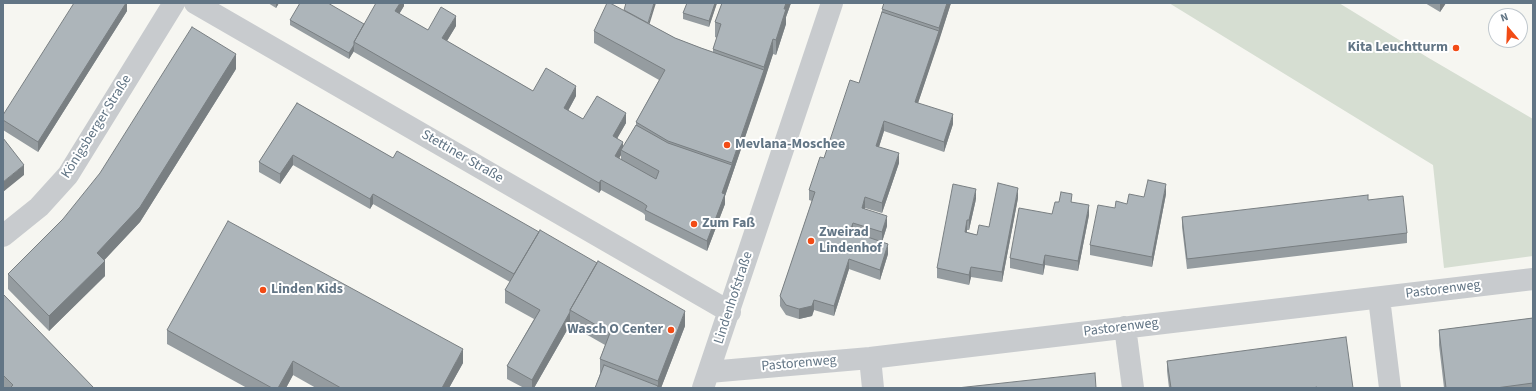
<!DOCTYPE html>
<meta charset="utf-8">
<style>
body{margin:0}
#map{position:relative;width:1536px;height:391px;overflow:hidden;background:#f6f6f1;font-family:"Source Sans 3",sans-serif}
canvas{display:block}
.frame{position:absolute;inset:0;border:4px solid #627585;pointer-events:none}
.north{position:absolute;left:1488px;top:8px;width:40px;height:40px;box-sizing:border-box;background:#fff;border:1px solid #c0c8ce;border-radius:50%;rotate:341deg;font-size:11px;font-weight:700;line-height:16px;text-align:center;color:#627585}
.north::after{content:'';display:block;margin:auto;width:14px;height:18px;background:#f24b15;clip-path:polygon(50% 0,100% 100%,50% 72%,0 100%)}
</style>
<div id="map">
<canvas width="1536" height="391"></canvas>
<div class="frame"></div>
<div class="north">N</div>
</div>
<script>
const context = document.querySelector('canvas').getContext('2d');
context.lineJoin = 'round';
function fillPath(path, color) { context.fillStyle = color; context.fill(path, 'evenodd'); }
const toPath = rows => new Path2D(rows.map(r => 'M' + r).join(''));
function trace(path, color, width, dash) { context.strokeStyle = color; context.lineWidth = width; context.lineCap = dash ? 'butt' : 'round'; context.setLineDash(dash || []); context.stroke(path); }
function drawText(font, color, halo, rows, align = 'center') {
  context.font = font + ' "Source Sans 3",sans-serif'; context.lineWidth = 4; context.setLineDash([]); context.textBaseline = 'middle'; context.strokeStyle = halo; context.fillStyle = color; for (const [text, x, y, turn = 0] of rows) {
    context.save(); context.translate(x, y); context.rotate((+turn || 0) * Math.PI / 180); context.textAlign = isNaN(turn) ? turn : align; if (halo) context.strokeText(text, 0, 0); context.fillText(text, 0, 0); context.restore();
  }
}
const green = toPath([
 [1169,3,1339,3,1427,57,1533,119,1533,256,1444,268,1433,165]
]);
const minor = toPath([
 [195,3,730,312],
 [3,236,39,207,68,175,174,3],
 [1379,298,1390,388],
 [1125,327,1133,388],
 [870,358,873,388],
 [709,372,870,358,1533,279],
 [703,388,832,3]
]);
const wall = toPath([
 [127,3,127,11,38,152,3,130,3,115],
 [268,3,279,3,276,8],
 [404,3,404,6,399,14,428,30,456,26,447,41,533,91,576,96,568,111,583,119,626,123,617,138,623,148,636,125,636,122,659,80,594,43,594,31,649,24,675,38,701,48,713,52,713,49,717,38,715,37,715,22,722,3,791,3,786,17,786,24,776,55,773,54,725,196,725,204,707,251,645,220,645,215,643,213,601,190,599,193,354,52,354,51,349,59,290,25,290,20,364,24],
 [621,155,621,160,619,158],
 [687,3,717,3,709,27,683,19,683,13],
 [951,3,918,103,953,124,944,152,884,131,879,147,899,163,882,213,865,208,865,209,887,226,882,242,888,254,880,280,849,269,834,316,814,310,812,316,799,319,786,315,780,306,780,296,812,201,809,200,809,190,824,158,859,83,882,12,882,9],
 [1425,3,1446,3,1440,12],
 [236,69,140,222,104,260,105,276,49,331,8,289,8,274],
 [297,103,685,326,661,388,595,388,600,374,600,359,605,345,570,325,534,388,524,388,507,379,507,366,534,319,505,303,505,290,510,282,373,204,370,209,293,165,280,184,259,172,259,162],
 [1166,194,1152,267,1090,255,1090,245,1127,204,1144,197],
 [1018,198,1002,282,971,277,969,285,937,278,937,268,976,199,969,230,967,230,967,232,977,235,989,227],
 [1368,200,1407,233,1407,243,1187,269,1182,227,1182,217],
 [1059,202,1072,202,1089,215,1078,271,1045,265,1043,275,1010,268,1010,258,1052,214],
 [3,294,94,388,3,388],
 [1533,318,1533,388,1444,388,1439,345,1439,330],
 [167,330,463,363,449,388,316,388,293,375,286,388,247,388,167,344],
 [1167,361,1353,388,1169,388,1167,371]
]);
const shadedWall = toPath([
 [126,3,127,3,127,11,38,152,38,142],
 [276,3,279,3,276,8],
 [400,3,404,3,404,6,395,21,395,11],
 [654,3,656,3,648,29,648,24],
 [715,3,717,3,709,27,709,21],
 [786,3,791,3,786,17,786,24,776,55,776,40],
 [947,3,951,3,939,41,939,28],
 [1440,3,1446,3,1440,12],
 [456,16,456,26,442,49,442,38],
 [939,31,939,41,915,112,915,102],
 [773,39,773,54,764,82,764,67],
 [354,45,354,51,349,59,349,53],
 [236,54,236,69,140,222,97,268,97,253],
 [764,70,764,82,725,196,725,204,707,251,707,241,722,193],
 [576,86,576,96,564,118,564,108],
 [626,113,626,123,613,146,613,136],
 [953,114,953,124,944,152,944,142],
 [884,121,884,131,876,156,876,146],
 [623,142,623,151,621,150,621,155,615,166,615,156],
 [899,153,899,163,882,213,882,203],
 [293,155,293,165,280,184,280,174],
 [24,165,24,175,3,192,3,182],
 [601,180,601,190,599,193,599,183],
 [1166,184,1166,194,1152,267,1152,257],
 [1018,188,1018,198,1002,282,1002,272],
 [976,189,976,199,969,230,969,220],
 [373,194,373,204,370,209,370,199],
 [865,197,865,208,862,218,862,208],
 [1089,205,1089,215,1078,271,1078,261],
 [887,216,887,226,882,242,882,232],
 [967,220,967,230,965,242,965,232],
 [853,223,853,233,850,231],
 [888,244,888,254,880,280,880,270],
 [1045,255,1045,265,1043,275,1043,265],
 [849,259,849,269,834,316,834,306],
 [105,261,105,276,49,331,49,316],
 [971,267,971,277,969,285,969,275],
 [814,300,814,310,812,316,799,319,799,309],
 [685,311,685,326,661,388,657,388,658,386,658,381],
 [570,312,570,325,534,388,532,388,532,380],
 [463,349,463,363,449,388,442,388],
 [293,361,293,375,286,388,278,388]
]);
const building = toPath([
 [74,3,126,3,38,142,3,120,3,115,74,3],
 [300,3,328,3,364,24,354,42,354,45,349,53,290,20,300,3],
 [376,3,400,3,395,11,428,30,441,7,456,16,442,38,533,91,546,68,576,86,564,108,583,119,597,96,626,113,613,136,623,142,615,156,656,179,659,171,621,150,636,125,668,143,732,165,722,193,725,194,707,241,645,210,647,206,643,203,601,180,599,183,354,42,376,3],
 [607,3,610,3,675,38,701,48,764,70,732,163,668,141,636,122,665,70,594,31,607,3],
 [626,3,654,3,648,23,624,10,626,3],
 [687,3,715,3,709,21,683,13,687,3],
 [722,3,786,3,784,9,786,9,776,40,773,39,764,67,713,49,721,24,715,22,722,3],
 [884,3,947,3,939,28,882,9,884,3],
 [882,12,939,31,915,102,953,114,944,142,884,121,876,146,899,153,882,203,865,197,862,208,887,216,882,232,853,223,850,231,888,244,880,270,849,259,834,306,814,300,812,306,799,309,786,305,780,296,815,192,809,190,820,157,824,158,850,80,859,83,882,12],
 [192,27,236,54,140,207,97,253,105,261,49,316,8,274,63,219,100,173,192,27],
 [297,103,393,158,397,151,539,232,514,274,373,194,370,199,293,155,280,174,259,162,297,103],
 [3,138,24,165,3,182,3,138],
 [1148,180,1166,184,1152,257,1090,245,1098,205,1115,208,1116,201,1127,204,1129,194,1144,197,1148,180],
 [998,183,1018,188,1002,272,971,267,969,275,937,268,953,184,976,189,969,220,967,220,965,232,977,235,979,225,989,227,998,183],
 [1061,192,1072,194,1071,202,1089,205,1078,261,1045,255,1043,265,1010,258,1019,208,1052,214,1055,202,1059,202,1061,192],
 [1368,195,1368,200,1403,196,1407,233,1187,259,1182,217,1368,195],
 [228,221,463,349,442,388,341,388,293,361,278,388,272,388,167,330,228,221],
 [540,230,597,263,570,310,570,312,532,380,507,366,540,310,505,290,540,230],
 [598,261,685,311,658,381,600,359,610,333,570,310,598,261],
 [3,294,94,388,10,388,13,385,3,375,3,294],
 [1533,318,1533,383,1496,388,1446,388,1439,330,1533,318],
 [1346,337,1353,388,1317,388,1317,387,1313,388,1171,388,1167,361,1346,337],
 [604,365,658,386,657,388,595,388,604,365],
 [1095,373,1096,388,957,388,1095,373]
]);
const markers = [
 [1456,48,4,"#f24b15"],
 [727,145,4,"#f24b15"],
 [694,224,4,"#f24b15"],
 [811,241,4,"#f24b15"],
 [263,290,4,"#f24b15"],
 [671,330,4,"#f24b15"]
];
const poiNames = [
 ["Kita Leuchtturm",1448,48,"right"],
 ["Mevlana-Moschee",735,145],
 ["Zum Faß",702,224],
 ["Zweirad",819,233],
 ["Lindenhof",819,249],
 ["Linden Kids",271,290],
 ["Wasch O Center",663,330,"right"]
];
const streetNames = [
 ["Königsberger Straße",97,127,-58],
 ["Stettiner Straße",462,157,30],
 ["Pastorenweg",1443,290,-7],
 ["Lindenhofstraße",734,298,-72],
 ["Pastorenweg",1121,328,-7],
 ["Pastorenweg",799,364,-5]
];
fillPath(green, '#d6ded2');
trace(minor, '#c8cbce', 22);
fillPath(wall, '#959ca0');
fillPath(shadedWall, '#797f82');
fillPath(building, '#adb5ba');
trace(building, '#797f82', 1);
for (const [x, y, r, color] of markers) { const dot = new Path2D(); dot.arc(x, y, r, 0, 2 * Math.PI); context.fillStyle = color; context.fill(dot); trace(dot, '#fff', 1.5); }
drawText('bold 14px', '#627585', '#fff', poiNames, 'left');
drawText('14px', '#627585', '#fff', streetNames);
</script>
